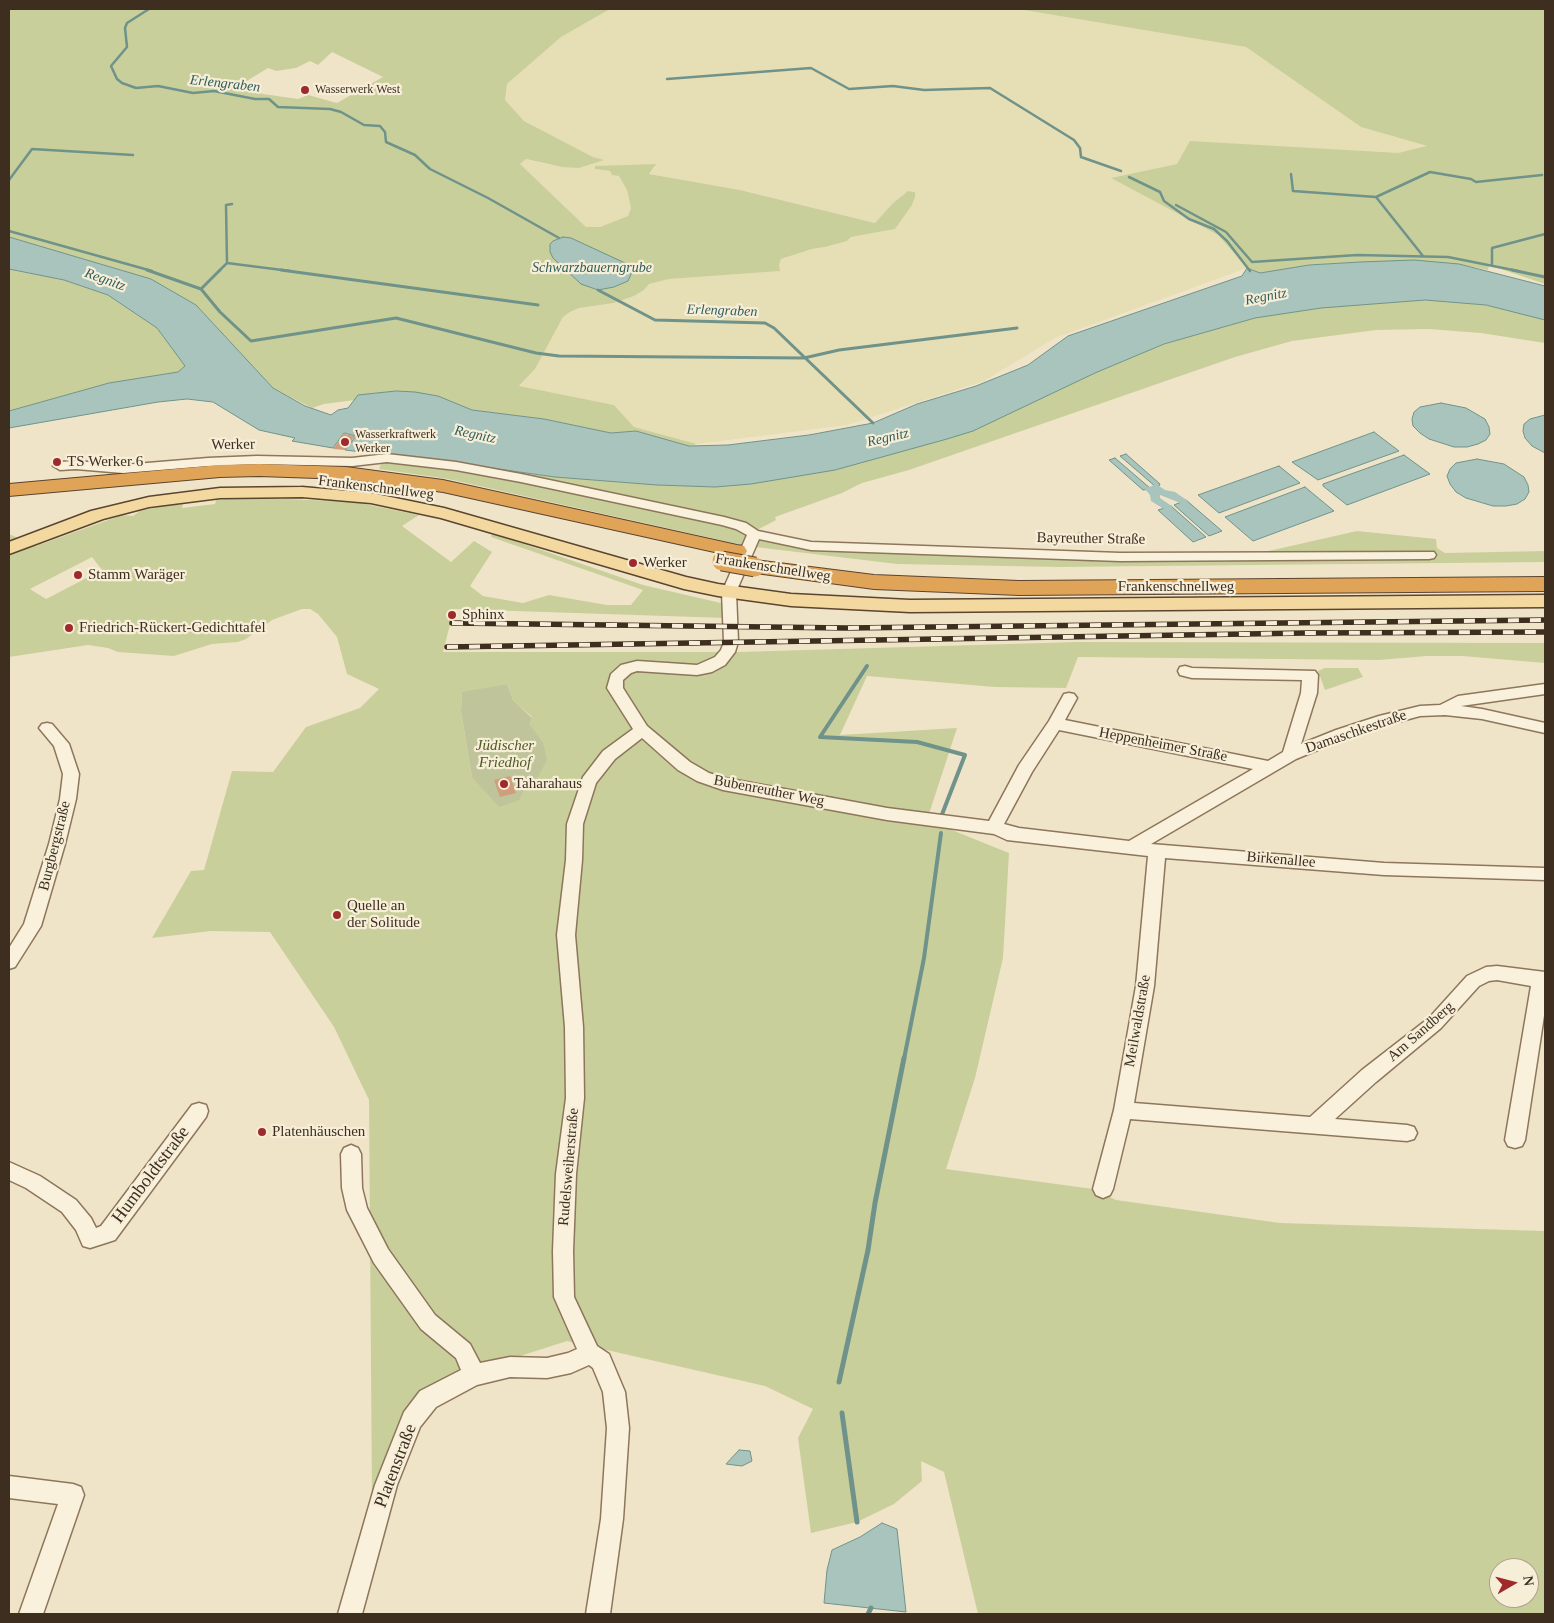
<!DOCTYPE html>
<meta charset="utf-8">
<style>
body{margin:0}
#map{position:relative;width:1554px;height:1623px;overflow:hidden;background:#f0e4c8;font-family:"Times New Roman",serif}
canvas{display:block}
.frame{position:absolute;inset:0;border:10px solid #3d2e20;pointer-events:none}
.north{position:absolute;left:1489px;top:1558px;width:50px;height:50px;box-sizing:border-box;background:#f7eed8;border:1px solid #ada18e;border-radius:50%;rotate:82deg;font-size:14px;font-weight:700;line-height:20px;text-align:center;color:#3d2e20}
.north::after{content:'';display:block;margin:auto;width:18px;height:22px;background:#9e2a2b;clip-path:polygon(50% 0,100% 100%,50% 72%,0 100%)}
</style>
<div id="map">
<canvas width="1554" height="1623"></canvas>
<div class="frame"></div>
<div class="north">N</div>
</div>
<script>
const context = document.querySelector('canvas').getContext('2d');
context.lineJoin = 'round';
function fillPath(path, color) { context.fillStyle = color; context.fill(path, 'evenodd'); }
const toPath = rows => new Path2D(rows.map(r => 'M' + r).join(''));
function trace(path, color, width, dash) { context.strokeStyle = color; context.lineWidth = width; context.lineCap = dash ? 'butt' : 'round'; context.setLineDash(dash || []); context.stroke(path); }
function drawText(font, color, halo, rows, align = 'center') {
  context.font = font + ' "Times New Roman",serif'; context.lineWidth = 4.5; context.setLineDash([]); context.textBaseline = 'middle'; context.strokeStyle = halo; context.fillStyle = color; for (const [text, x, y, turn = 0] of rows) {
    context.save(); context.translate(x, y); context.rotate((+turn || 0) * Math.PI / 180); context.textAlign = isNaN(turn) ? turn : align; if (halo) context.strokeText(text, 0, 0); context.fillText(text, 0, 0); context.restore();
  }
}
const farmland = toPath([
 [610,9,1018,9,1246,47,1361,127,1429,147,1398,153,1177,164,1112,178,1218,235,1247,268,1055,338,984,381,847,425,697,444,634,427,614,405,519,387,535,369,563,317,570,312,579,308,614,303,634,296,644,290,649,284,669,279,779,271,778,265,781,259,812,249,825,247,847,241,851,237,895,229,912,205,915,192,908,191,893,203,876,223,740,190,649,174,655,167,595,169,610,171,619,176,627,190,631,208,628,216,600,227,586,227,520,164,526,159,545,164,579,168,603,160,593,157,524,121,505,100,507,84,561,37]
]);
const green = toPath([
 [9,9,610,9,561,37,507,84,505,100,524,121,593,157,604,160,579,168,562,167,526,159,520,164,586,227,600,227,628,216,631,208,627,190,619,176,612,175,610,171,595,169,595,166,656,164,649,174,740,190,875,223,893,203,908,191,915,192,915,197,912,205,895,229,851,237,847,241,825,247,812,249,781,259,779,265,780,271,669,279,649,284,644,290,634,296,614,303,579,308,570,312,563,317,535,369,519,386,614,405,634,427,697,444,689,446,636,431,611,433,544,419,472,410,438,396,396,391,359,395,355,400,324,404,312,408,273,388,196,305,151,279,9,237],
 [332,52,383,77,337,103,308,95,298,99,263,94,255,91,245,82,268,68,276,71,296,68,310,61,318,65],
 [1018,9,1545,9,1545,284,1489,265,1488,270,1459,264,1360,262,1309,265,1260,273,1247,268,1218,235,1111,178,1177,164,1190,141,1398,153,1427,146,1361,127,1246,47],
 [9,269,64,280,108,295,157,328,185,366,178,372,109,383,9,411],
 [1425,300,1486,305,1523,313,1545,320,1545,343,1481,333,1428,329,1376,330,1292,341,1235,357,909,470,862,483,842,493,775,517,776,520,757,530,812,544,1099,555,1251,555,1357,531,1436,539,1437,548,1445,553,1545,551,1545,562,1060,567,897,564,747,546,448,479,379,469,385,455,555,477,657,485,715,487,751,484,1095,373,1164,344,1255,318,1321,308],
 [244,497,355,502,419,515,402,526,451,562,474,541,492,552,470,586,483,596,523,603,549,595,607,605,631,605,643,590,491,537,492,533,643,585,721,603,726,618,454,609,443,652,739,652,1077,642,1545,643,1545,663,1462,656,1427,656,1379,660,1078,657,1066,688,995,687,867,676,840,735,957,728,927,820,1009,853,1003,958,975,1078,946,1169,1093,1189,1116,1200,1280,1223,1545,1231,1545,1614,978,1614,944,1472,921,1461,922,1481,894,1504,857,1522,811,1533,798,1438,813,1409,765,1386,567,1341,514,1358,430,1391,372,1499,369,1100,334,1027,270,932,211,931,152,938,191,871,204,870,232,771,273,772,306,727,360,708,379,689,347,674,337,637,318,614,310,609,302,609,272,620,246,639,238,642,212,644,174,656,118,652,108,648,88,645,9,657,9,534,36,546,122,515,133,516,140,511,163,506,183,504,182,508,215,504,216,500],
 [92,557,102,570,46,599,30,589],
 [507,684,513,700,532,717,528,724,543,742,538,777,526,784,520,800,472,777,461,711,462,693],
 [1499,1568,1529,1568,1529,1598,1499,1598],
 [1082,531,1093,535,1094,537,1093,542,1082,545,1074,541,1072,535],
 [1325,668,1358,668,1363,677,1325,690,1318,671]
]);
const cemetery = toPath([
 [507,684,513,700,532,718,529,724,543,742,547,760,538,777,526,784,520,800,499,807,472,777,461,711,462,692]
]);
const water = toPath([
 [9,237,151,279,196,305,273,388,305,406,331,415,338,410,348,408,358,395,396,391,415,392,438,396,472,410,544,419,611,433,636,431,689,446,728,445,809,435,873,423,917,404,976,386,1028,365,1068,336,1242,276,1247,268,1260,273,1309,265,1360,262,1414,260,1459,264,1545,286,1545,320,1486,305,1425,300,1321,308,1255,318,1164,344,1095,373,973,431,947,439,835,470,751,484,715,487,657,485,555,477,441,461,345,450,356,436,344,433,333,448,292,441,295,438,259,430,213,402,187,399,158,402,9,428,9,411,109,383,178,372,185,366,157,328,108,295,64,280,9,269,9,237],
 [563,237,571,238,625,263,632,272,628,281,614,287,598,290,581,284,553,258,550,252,550,244,553,241,563,237],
 [1441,403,1466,408,1485,419,1489,427,1490,434,1486,440,1478,444,1467,447,1454,447,1429,439,1420,433,1413,426,1412,419,1414,412,1420,407,1441,403],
 [1545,415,1545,453,1532,446,1525,438,1523,431,1524,424,1530,419,1545,415],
 [1374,432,1399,451,1318,480,1292,462,1374,432],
 [1126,454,1160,484,1159,486,1156,487,1120,456,1126,454],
 [1404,455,1430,474,1347,505,1323,486,1323,484,1404,455],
 [1115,458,1151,489,1143,490,1109,460,1115,458],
 [1477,459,1504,464,1524,477,1528,485,1529,492,1525,499,1517,504,1506,506,1493,506,1466,498,1456,492,1450,484,1447,476,1450,469,1456,463,1477,459],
 [1279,466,1300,483,1219,513,1198,495,1279,466],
 [1305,487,1334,511,1253,541,1225,517,1305,487],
 [1186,500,1222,531,1209,536,1174,505,1186,500],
 [1171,506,1206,537,1193,542,1158,510,1171,506],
 [739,1450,750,1451,752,1461,742,1466,726,1464,739,1450],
 [882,1523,897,1529,906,1612,824,1603,827,1570,832,1550,860,1537,882,1523]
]);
const streamFar3 = toPath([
 [149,9,127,23,125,28,127,47,111,66,117,79,122,83,136,88,158,86,193,93,214,91,255,99,269,99,278,107,330,109,341,112,364,125,380,126,385,132,386,142,415,155,430,169,488,198,559,238],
 [667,79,811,68,849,89,893,86,924,90,990,88,1074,140,1080,148,1081,157,1121,171],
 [1291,174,1293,191,1376,197],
 [1129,177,1160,192,1164,201,1189,219,1214,229,1227,241,1250,271],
 [9,180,32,149,133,155],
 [1176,205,1226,232,1252,262,1357,255,1448,257,1518,271],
 [9,231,152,271],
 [1423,256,1376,197,1430,172,1471,179,1476,182,1542,175],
 [227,263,290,271],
 [1492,265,1492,248,1545,234],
 [219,271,227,263,226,205,232,204]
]);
const streamFar2 = toPath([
 [147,270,201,289],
 [220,270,201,289,220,312,251,341,396,318,536,353,559,356,804,358,839,350,1017,328],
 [281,270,538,305],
 [1512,270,1545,277],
 [598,290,655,320,765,323,774,328,873,423]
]);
const streamFar1 = toPath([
 [867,666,820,737,917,742,965,755,941,817],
 [904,1059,924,958,941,833]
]);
const stream = toPath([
 [839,1382,868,1250,875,1203,904,1058],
 [842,1413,857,1522],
 [868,1614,871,1608]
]);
const canal = toPath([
 [1156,484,1165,490,1175,492,1188,501,1183,504,1160,495,1160,498,1173,507,1168,510,1164,509,1151,501,1150,495,1145,489,1156,484]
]);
const building = toPath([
 [344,434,355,436,345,450,333,449],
 [510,776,516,793,500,797,494,780]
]);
const minor = toPath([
 [387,454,456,462,521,474,724,517,746,523,758,531,811,542,1120,553,1434,552,1436,555,1434,558,1429,559,1120,561,811,550,759,539,736,592,738,642,735,652,725,665,712,672,697,675,637,671,631,673,623,680,623,688,647,726,690,762,709,773,725,778,887,808,989,821,1019,765,1049,721,1064,694,1069,693,1074,694,1077,698,1065,720,1268,761,1283,752,1301,693,1302,680,1192,678,1180,675,1178,671,1180,667,1185,666,1192,668,1315,671,1318,675,1317,693,1301,744,1336,730,1379,716,1420,706,1440,705,1458,696,1545,684,1545,694,1461,706,1482,709,1545,723,1545,733,1482,719,1445,715,1420,716,1387,725,1346,738,1296,759,1151,844,1384,863,1545,868,1545,880,1384,875,1165,858,1154,986,1134,1103,1310,1117,1362,1070,1429,1018,1467,976,1486,967,1497,966,1545,972,1545,1009,1525,1140,1522,1146,1515,1148,1508,1146,1505,1140,1531,986,1497,980,1489,981,1479,986,1441,1028,1376,1082,1335,1119,1407,1125,1414,1127,1417,1133,1414,1139,1407,1141,1130,1119,1113,1189,1110,1195,1103,1198,1096,1195,1093,1189,1114,1110,1136,986,1148,856,1007,840,994,834,887,820,723,790,697,781,678,770,642,738,615,759,596,783,583,824,582,860,575,935,583,1027,584,1098,576,1174,573,1251,574,1297,597,1346,609,1354,625,1392,629,1428,623,1519,610,1614,586,1614,601,1519,607,1428,603,1392,593,1368,589,1365,571,1373,547,1378,510,1377,477,1385,436,1407,420,1427,397,1485,362,1614,338,1614,375,1485,404,1412,420,1391,461,1370,456,1358,421,1329,374,1263,347,1210,342,1188,341,1154,344,1148,351,1145,358,1148,361,1154,362,1188,367,1208,388,1249,435,1315,470,1344,480,1363,510,1357,547,1358,568,1353,577,1349,554,1297,553,1251,556,1174,566,1098,565,1027,557,935,566,860,567,824,583,777,603,751,633,729,607,688,611,674,621,665,637,661,697,665,715,657,721,650,724,642,722,592,747,535,736,529,722,525,521,482,456,470,387,462,352,466,257,464,208,466,123,473,76,469,60,470,53,466,60,462,76,461,123,465,208,458,257,456,352,458,387,454],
 [1059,730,1253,769,1129,841,1019,828,1004,824,1032,772,1059,730],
 [47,723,52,724,69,744,79,774,76,799,65,844,41,926,15,967,9,969,9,948,24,924,49,844,60,799,63,774,54,746,39,728,42,724,47,723],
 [199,1103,206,1105,208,1111,206,1117,115,1240,90,1248,83,1246,76,1230,62,1212,26,1188,9,1180,9,1162,40,1176,76,1200,91,1218,96,1228,101,1226,192,1105,199,1103],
 [9,1476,73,1484,81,1487,84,1495,43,1614,19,1614,58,1504,9,1498,9,1476]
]);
const major = toPath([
 [302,487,371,493,444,508,686,577,718,584,791,594,910,600,1545,595,1545,607,910,612,791,606,718,596,684,589,441,518,371,503,302,497,220,498,149,507,103,519,9,554,9,542,91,511,149,497,220,488,302,487]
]);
const highway = toPath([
 [259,464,346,467,443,480,737,545,744,546,747,551,744,556,737,557,443,492,346,479,259,476,220,477,9,496,9,484,220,465,259,464],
 [755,560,874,575,1019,581,1545,577,1545,591,1019,595,874,589,748,572,745,567,748,562,755,560]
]);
const rail = toPath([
 [452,623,846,628,1545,620],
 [447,647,1306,633,1545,632]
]);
const highwayBridge = toPath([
 [722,561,755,567]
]);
const markers = [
 [305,90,5,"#9e2a2b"],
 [345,442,5,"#9e2a2b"],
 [57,462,5,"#9e2a2b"],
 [633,563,5,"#9e2a2b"],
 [78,575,5,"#9e2a2b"],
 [452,615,5,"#9e2a2b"],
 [69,628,5,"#9e2a2b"],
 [504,784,5,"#9e2a2b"],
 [337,915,5,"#9e2a2b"],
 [262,1132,5,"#9e2a2b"]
];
const farPoinames = [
 ["Wasserwerk West",315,90],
 ["Wasserkraftwerk",355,435],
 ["Werker",355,449]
];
const farWaternames = [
 ["Erlengraben",225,84,6],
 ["Schwarzbauerngrube",592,268],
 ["Regnitz",105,280,20],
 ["Regnitz",1266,297,-11],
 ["Erlengraben",722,311,2],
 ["Regnitz",475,435,12],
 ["Regnitz",888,438,-13]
];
const streetNames = [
 ["Werker",233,445,-1],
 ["Frankenschnellweg",376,488,7],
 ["Bayreuther Straße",1091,539,1],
 ["Frankenschnellweg",773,568,9],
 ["Frankenschnellweg",1176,587],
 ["Damaschkestraße",1356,732,-19],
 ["Heppenheimer Straße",1163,745,11],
 ["Bubenreuther Weg",769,791,11],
 ["Burgbergstraße",55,846,-76],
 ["Birkenallee",1281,860,5],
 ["Meilwaldstraße",1138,1021,-80],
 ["Am Sandberg",1421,1032,-41],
 ["Rudelsweiherstraße",569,1167,-85]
];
const poiNames = [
 ["TS Werker 6",67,462],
 ["Werker",643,563],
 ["Stamm Waräger",88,575],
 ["Sphinx",462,615],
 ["Friedrich-Rückert-Gedichttafel",79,628],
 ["Taharahaus",514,784],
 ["Quelle an",347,906],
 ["der Solitude",347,923],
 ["Platenhäuschen",272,1132]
];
const parkNames = [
 ["Jüdischer",505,746],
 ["Friedhof",505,763]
];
const nearStreetnames = [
 ["Humboldtstraße",151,1175,-53],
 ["Platenstraße",396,1466,-69]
];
fillPath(farmland, '#e6deb5');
fillPath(green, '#c9cf9b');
fillPath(cemetery, '#bfc49a');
fillPath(water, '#a9c4bc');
trace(water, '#6f938a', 1);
trace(streamFar3, '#6f938a', 2.5);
trace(streamFar2, '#6f938a', 3);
trace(streamFar1, '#6f938a', 4);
trace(stream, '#6f938a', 5);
fillPath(canal, '#a9c4bc');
fillPath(building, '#cf9f7d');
trace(minor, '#8d765c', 3);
trace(major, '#5b4430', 3);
trace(highway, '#5b4430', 2);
fillPath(minor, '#faf1dc');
fillPath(major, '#f3d9a0');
fillPath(highway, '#e0a458');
trace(rail, '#3d2e20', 5.5);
trace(rail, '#f7eed8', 4, [11]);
trace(highwayBridge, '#5b4430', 21, []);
trace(highwayBridge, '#e0a458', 19);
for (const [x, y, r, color] of markers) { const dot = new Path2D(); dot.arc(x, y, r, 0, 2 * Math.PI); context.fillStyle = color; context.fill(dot); trace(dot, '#f7eed8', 2); }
drawText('12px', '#3d2e20', '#f7eed8', farPoinames, 'left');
drawText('italic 14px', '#2f5d5a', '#f7eed8', farWaternames);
drawText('15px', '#3d2e20', '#f7eed8', streetNames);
drawText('15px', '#3d2e20', '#f7eed8', poiNames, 'left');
drawText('italic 15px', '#4d5a26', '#f7eed8', parkNames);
drawText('18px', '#3d2e20', '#f7eed8', nearStreetnames);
</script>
